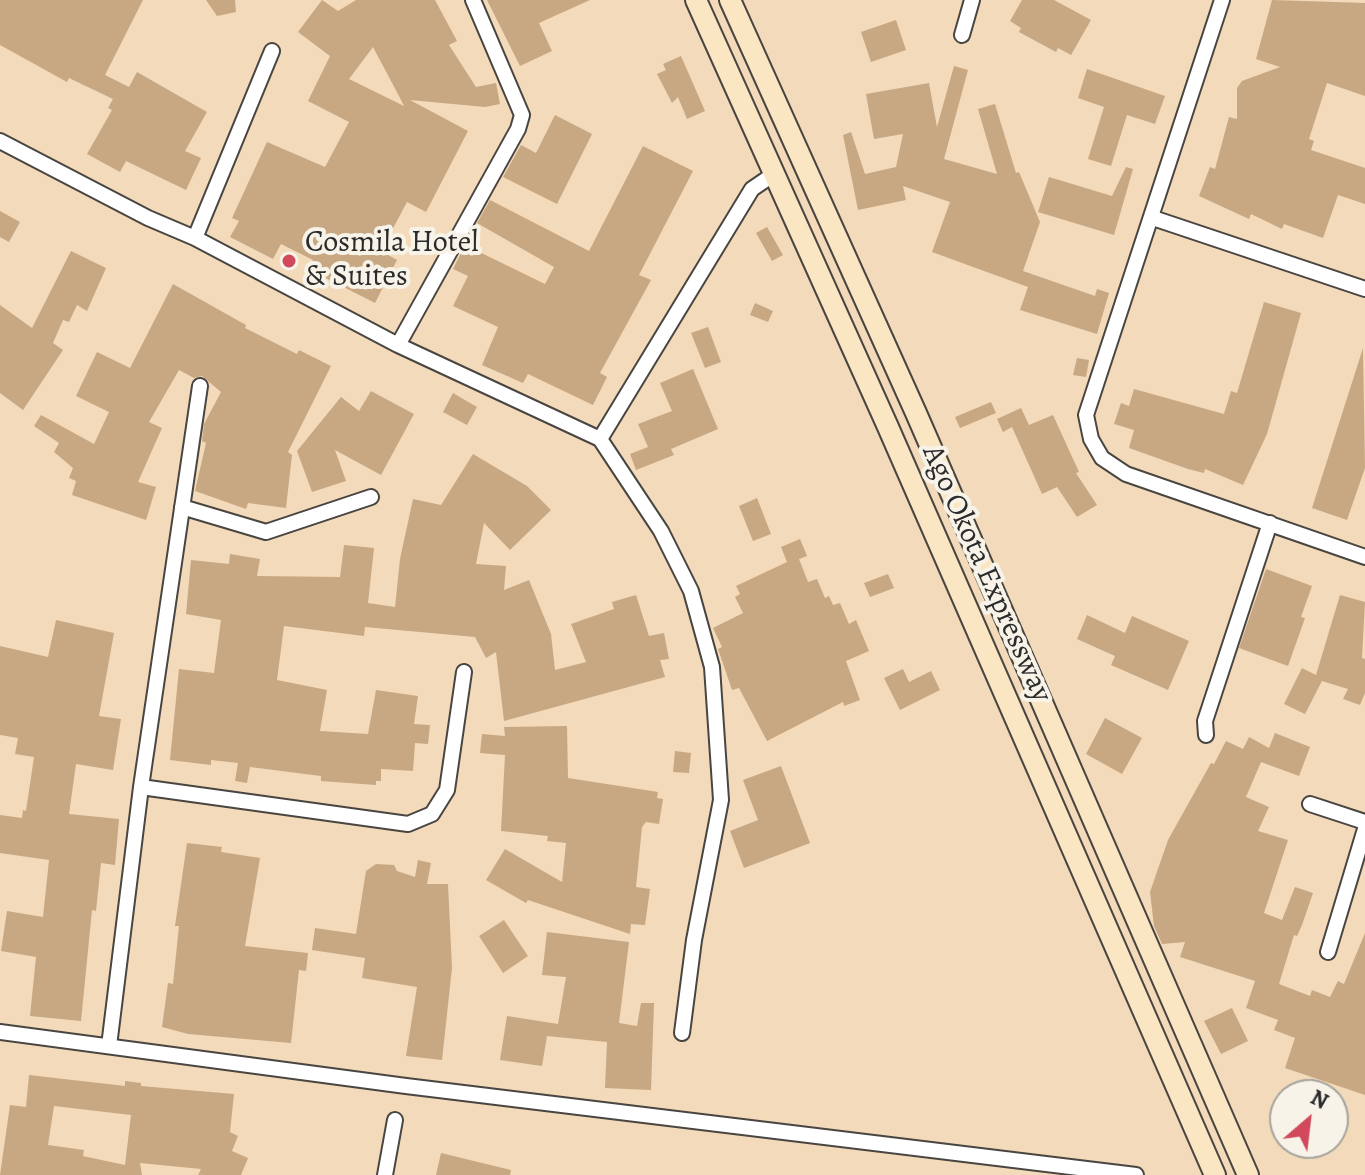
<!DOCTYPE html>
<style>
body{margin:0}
#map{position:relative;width:1365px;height:1175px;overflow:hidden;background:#f3daba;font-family:Alegreya,serif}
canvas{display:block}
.north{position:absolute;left:1269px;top:1079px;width:80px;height:80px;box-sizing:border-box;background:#f7f3e8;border:2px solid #a5a39c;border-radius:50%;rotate:28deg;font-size:22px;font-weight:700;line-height:32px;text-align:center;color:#2b2b2b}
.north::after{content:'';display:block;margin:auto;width:28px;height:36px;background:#d1495b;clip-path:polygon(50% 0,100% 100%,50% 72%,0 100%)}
</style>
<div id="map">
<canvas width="1365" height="1175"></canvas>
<div class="north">N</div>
</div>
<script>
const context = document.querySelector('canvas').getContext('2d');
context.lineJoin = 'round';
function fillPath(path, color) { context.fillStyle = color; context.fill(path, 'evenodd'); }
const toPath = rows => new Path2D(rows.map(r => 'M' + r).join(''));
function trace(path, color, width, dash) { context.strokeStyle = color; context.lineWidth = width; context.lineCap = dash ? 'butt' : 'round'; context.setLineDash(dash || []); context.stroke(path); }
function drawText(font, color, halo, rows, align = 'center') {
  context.font = font + ' Alegreya,serif'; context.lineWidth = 8; context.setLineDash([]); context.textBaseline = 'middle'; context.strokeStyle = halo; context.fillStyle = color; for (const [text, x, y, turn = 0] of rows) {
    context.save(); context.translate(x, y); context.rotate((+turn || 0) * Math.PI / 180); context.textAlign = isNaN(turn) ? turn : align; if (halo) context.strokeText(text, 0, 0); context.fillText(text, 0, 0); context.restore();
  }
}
const building = toPath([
 [0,0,143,0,105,75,129,87,137,72,207,112,185,151,201,158,186,190,126,161,120,172,87,154,112,110,108,108,113,99,69,78,67,82,0,45],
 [206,0,235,0,236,12,217,16],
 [322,0,338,11,356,0,435,0,457,41,449,45,476,87,496,83,500,104,485,107,410,100,468,131,426,212,407,202,381,251,397,260,375,303,308,269,313,260,281,244,273,259,230,237,239,221,232,218,267,142,325,167,349,122,308,101,330,56,298,32],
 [373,47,400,98,404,106,349,79],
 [487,0,590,0,539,23,552,51,520,66],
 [1022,0,1054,0,1091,20,1071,55,1058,48,1056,52,1019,32,1021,28,1010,21],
 [1272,0,1365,3,1365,96,1327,83,1309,139,1314,141,1311,150,1365,168,1365,204,1338,195,1323,238,1284,224,1282,229,1251,214,1249,219,1199,196,1210,167,1215,169,1229,117,1237,119,1237,88,1242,81,1280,67,1256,59],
 [896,20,906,50,871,62,861,32],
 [681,56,705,111,687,119,678,97,672,103,657,74,666,70,663,64],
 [954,66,968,70,944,159,997,174,978,109,995,104,1016,173,1019,172,1040,222,1023,271,1095,296,1097,289,1109,293,1097,334,1020,310,1028,287,932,252,950,202,903,186,906,200,858,210,843,135,851,132,865,174,896,167,903,134,874,139,866,94,929,83,937,127],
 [1087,69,1165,96,1155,124,1127,115,1111,166,1088,159,1104,107,1078,98],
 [555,115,592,134,557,204,503,177,521,145,536,153],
 [643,146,693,171,639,275,651,280,600,373,607,377,593,405,528,374,523,383,482,365,498,327,453,306,468,276,453,269,465,245,545,284,554,267,477,223,490,200,589,251],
 [1126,167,1133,169,1114,235,1038,212,1049,177,1112,196],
 [0,211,20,222,9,242,0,237],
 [767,227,783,255,772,261,756,233],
 [71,251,106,268,87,311,77,305,69,322,63,320,53,343,63,350,23,410,0,393,0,305,32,328],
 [173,284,246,325,245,328,297,354,299,350,331,366,288,452,292,455,286,508,248,503,246,509,195,491,206,443,202,441,204,424,221,392,202,376,194,378,179,370,149,422,162,428,138,482,156,487,146,520,72,495,76,481,69,478,73,468,54,452,59,443,34,426,41,415,94,444,109,412,76,396,97,352,130,368],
 [1264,302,1301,313,1267,434,1243,485,1205,469,1204,473,1188,469,1129,448,1134,430,1114,424,1121,403,1129,406,1134,389,1224,414,1231,391,1237,393],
 [755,303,773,311,768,322,750,315],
 [708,327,721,362,705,368,691,333],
 [1363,348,1365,468,1347,520,1312,508],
 [1077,358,1089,360,1086,377,1073,375],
 [693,369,718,429,671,449,674,455,636,470,630,454,648,447,638,424,672,411,660,383],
 [371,391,414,414,381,475,335,450,346,481,312,492,297,451,341,397,359,411],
 [453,393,477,407,467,425,443,412],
 [991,402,996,413,960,428,955,417],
 [1021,408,1029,425,1053,415,1079,472,1076,473,1097,505,1077,517,1057,487,1042,494,1012,427,1003,432,997,419],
 [473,454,527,486,551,510,510,550,484,523,476,564,506,566,504,590,529,580,551,634,555,670,586,662,571,624,614,609,612,602,636,595,649,636,664,633,669,659,660,660,665,677,504,721,496,652,486,658,475,637,365,627,364,636,284,626,277,680,327,690,320,731,368,734,376,690,418,696,414,724,430,725,428,744,415,743,413,771,381,769,381,781,376,781,376,785,321,781,321,776,250,767,247,783,235,781,238,763,211,760,211,765,170,760,179,669,214,673,221,620,186,614,191,560,229,564,230,554,260,559,257,576,340,577,344,545,374,548,368,603,395,607,400,559,413,499,441,505],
 [757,498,771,534,753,541,739,506],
 [800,539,807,556,799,559,808,582,817,579,825,598,829,596,833,605,840,603,849,624,856,620,869,651,846,661,860,700,844,706,843,702,767,741,739,688,732,690,718,649,722,647,713,628,743,613,735,597,740,594,736,586,787,562,781,547],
 [1266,569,1312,586,1301,617,1305,618,1288,666,1239,648],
 [888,574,894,588,870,597,864,583],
 [1340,595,1365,602,1362,658,1365,659,1365,693,1360,705,1343,699,1348,689,1322,681,1305,714,1284,704,1302,668,1316,675],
 [1087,615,1125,633,1132,616,1189,641,1168,690,1111,665,1115,656,1077,639],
 [56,620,114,633,99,716,121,719,113,770,76,764,69,814,119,819,115,865,101,863,96,911,92,910,81,1021,30,1016,36,957,1,951,7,911,43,917,49,860,0,853,0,815,22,818,23,810,26,811,34,757,15,754,18,738,0,735,0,646,48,657],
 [903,669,909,682,931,671,940,690,900,710,884,678],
 [1105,718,1142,738,1122,774,1086,754],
 [567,726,568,778,658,792,657,798,663,799,659,824,646,822,642,827,636,887,650,889,645,925,631,924,630,934,528,900,526,903,486,880,505,849,562,882,566,843,547,841,548,836,501,831,505,755,480,753,482,734,505,736,504,727],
 [1275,733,1310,747,1299,776,1261,762,1246,797,1269,807,1258,831,1288,840,1264,913,1282,920,1295,887,1313,893,1302,925,1297,936,1294,935,1279,984,1310,996,1312,990,1330,997,1338,981,1344,984,1365,933,1365,1095,1285,1068,1295,1038,1274,1030,1278,1020,1246,1008,1255,981,1180,957,1185,942,1162,944,1154,926,1150,892,1168,840,1211,763,1214,764,1226,741,1243,749,1249,737,1269,748],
 [675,751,691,753,689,773,673,772],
 [781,766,810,843,744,868,730,831,758,820,743,780],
 [187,843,222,847,221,852,260,858,245,946,308,953,306,971,299,970,291,1043,188,1034,162,1027,168,983,173,984,179,926,175,926],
 [418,860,431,863,427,884,448,884,452,968,442,1060,406,1056,417,987,362,978,365,958,312,950,315,928,356,934,366,871,376,864,394,865,397,871,415,877],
 [504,920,528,956,503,973,479,936],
 [547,932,629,942,619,1023,637,1026,641,1003,654,1003,651,1090,605,1088,607,1042,547,1036,542,1066,500,1060,507,1016,558,1024,566,977,542,975],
 [1232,1008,1248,1041,1221,1054,1204,1021],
 [29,1075,125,1086,125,1081,141,1083,141,1086,234,1094,230,1132,238,1136,232,1151,248,1158,241,1175,198,1175,201,1169,140,1163,142,1175,0,1175,10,1105,26,1107],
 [54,1106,131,1115,125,1165,83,1156,84,1150,48,1145],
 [441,1153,511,1170,510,1175,436,1175]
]);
const street = toPath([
 [1222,0,1086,415,1091,439,1102,458,1126,474,1365,557],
 [962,35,972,0],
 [0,141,148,218,195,238,398,345,600,439],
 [1153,218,1365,289],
 [195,238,272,51],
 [398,345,518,129,522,115,473,0],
 [182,507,266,532,371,497],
 [1206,735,1205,721,1270,523],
 [141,787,408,824,432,814,447,790,464,672],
 [1310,804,1365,822],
 [1328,952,1365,829],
 [0,1032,406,1086,1136,1175],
 [682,1033,694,940,721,800,712,667,691,591,661,531,600,439,752,189,774,174],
 [109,1046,141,787,200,386],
 [385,1175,395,1120]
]);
const secondary = toPath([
 [696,0,888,427,1215,1175],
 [730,0,916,413,1248,1175]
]);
const markers = [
 [289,261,8,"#d1495b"]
];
const poiNames = [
 ["Cosmila Hotel",305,244],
 ["& Suites",305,278]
];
const streetNames = [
 ["Ago Okota Expressway",986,574,66]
];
fillPath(building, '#c7a883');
trace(street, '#494540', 18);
trace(secondary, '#494540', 24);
trace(street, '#fff', 14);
trace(secondary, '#fbe6c4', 20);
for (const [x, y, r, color] of markers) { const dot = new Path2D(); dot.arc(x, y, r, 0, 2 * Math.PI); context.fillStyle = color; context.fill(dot); trace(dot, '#f7f3e8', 3); }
drawText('30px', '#2b2b2b', '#f7f3e8', poiNames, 'left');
drawText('30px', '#2b2b2b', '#f7f3e8', streetNames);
</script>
